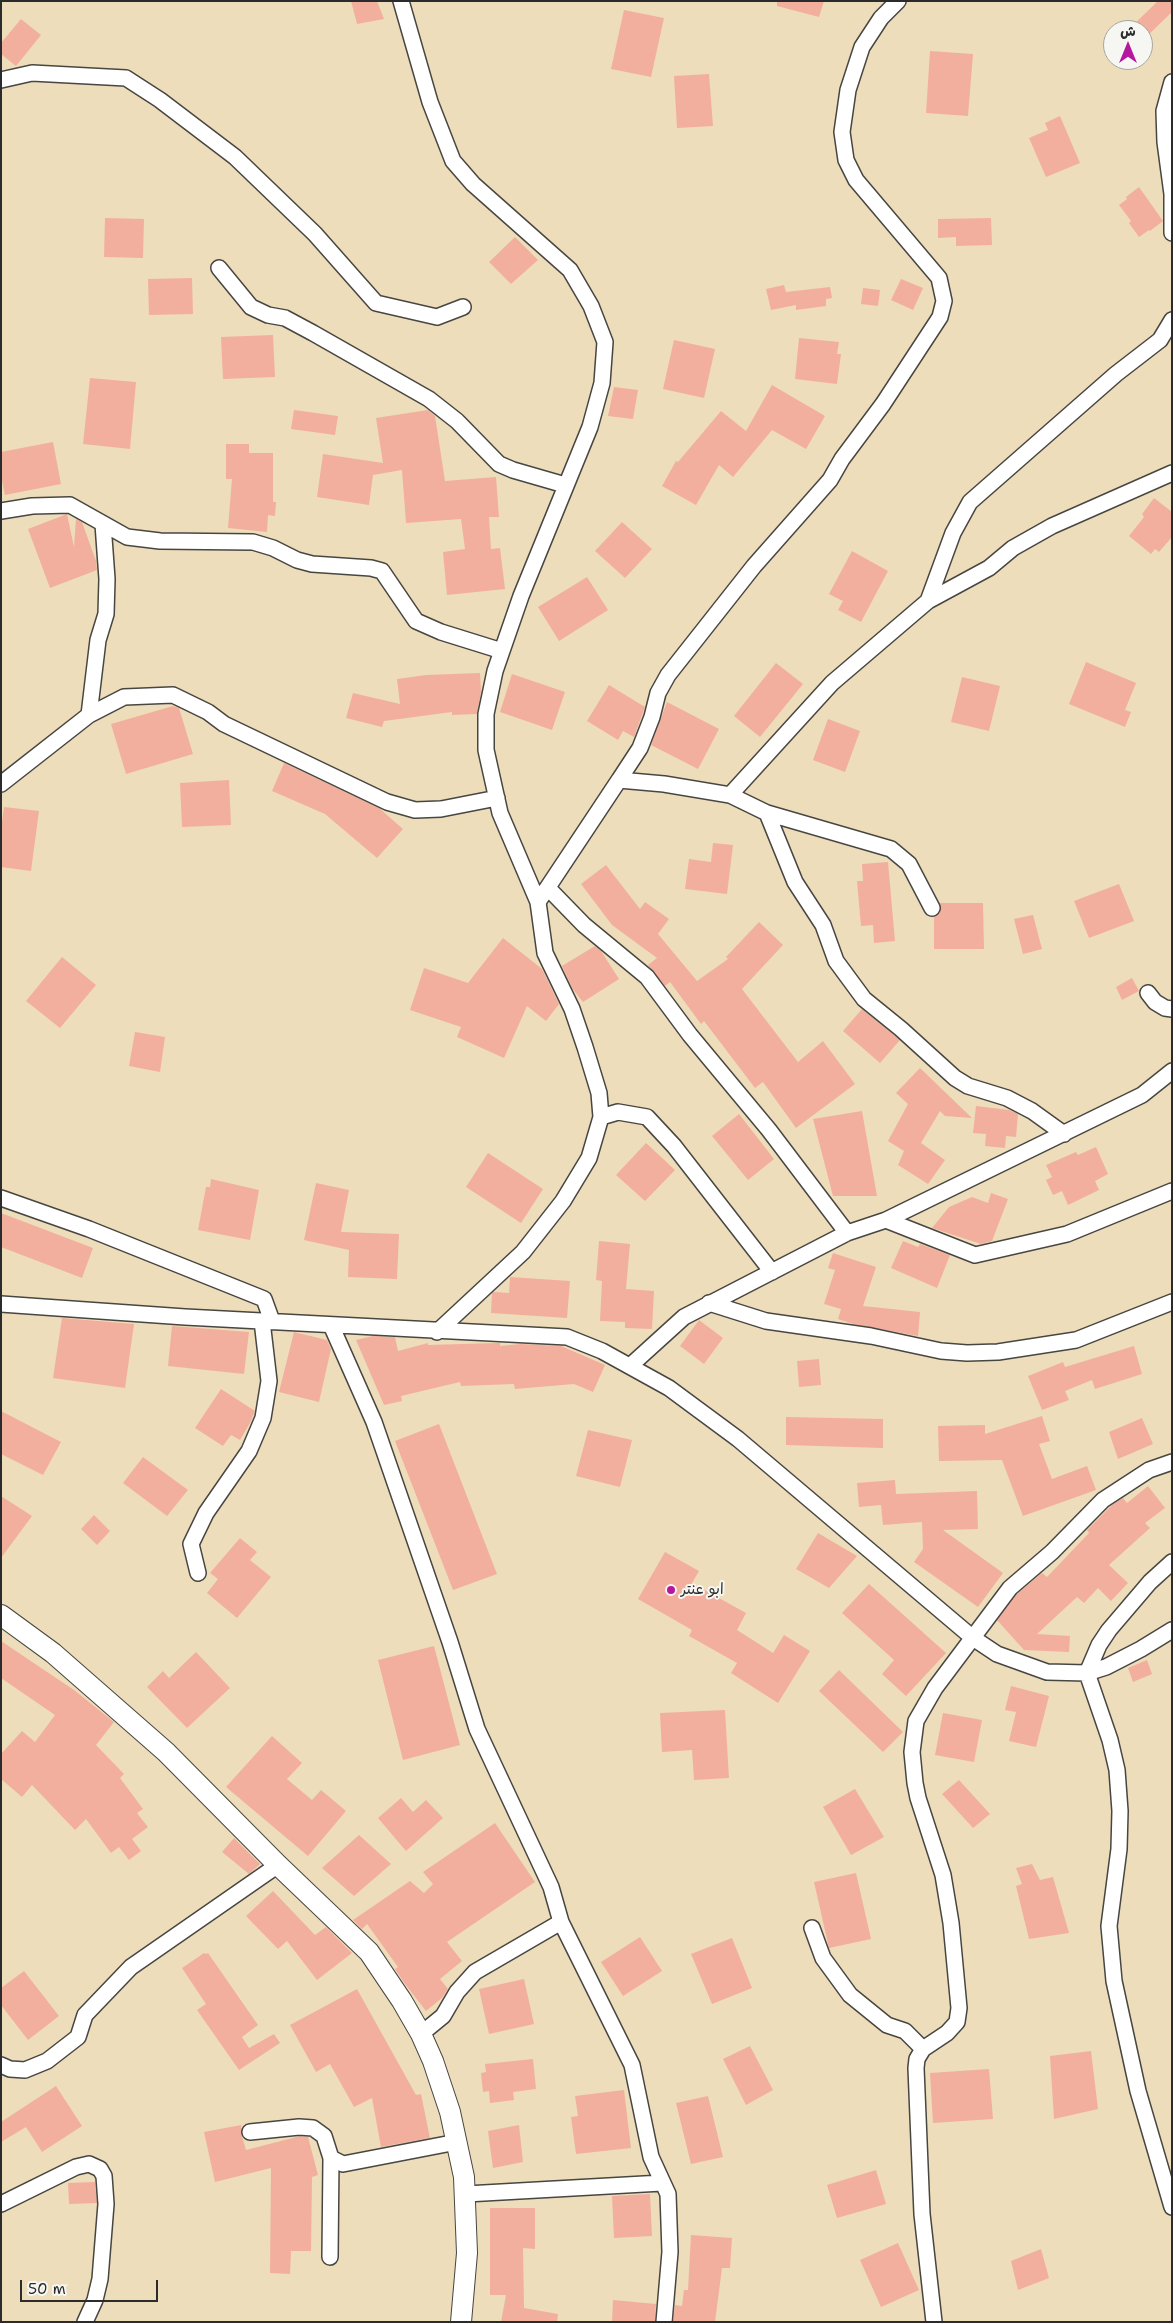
<!DOCTYPE html>
<meta charset="utf-8">
<style>
body{margin:0}
#map{position:relative;width:1173px;height:2323px;overflow:hidden;background:#edddbb;font-family:"Shantell Sans","Playpen Sans Arabic",sans-serif}
canvas{display:block}
.frame{position:absolute;inset:0;border:2px solid #2b2b2b;pointer-events:none}
.north{position:absolute;left:1103px;top:20px;width:50px;height:50px;box-sizing:border-box;background:#f6f6f2;border:1px solid #a5a5a2;border-radius:50%;rotate:0deg;font-size:14px;font-weight:700;line-height:20px;text-align:center;color:#2b2b2b}
.north::after{content:'';display:block;margin:auto;width:18px;height:22px;background:#b5179e;clip-path:polygon(50% 0,100% 100%,50% 72%,0 100%)}
.scale{position:absolute;left:20px;top:2280px;width:138px;height:22px;box-sizing:border-box;border:2px solid #2b2b2b;border-top:0;padding-left:6px;font-size:15px;line-height:18px;white-space:nowrap;color:#2b2b2b;-webkit-text-stroke:4px #f6f6f2;paint-order:stroke}
</style>
<div id="map">
<canvas width="1173" height="2323"></canvas>
<div class="frame"></div>
<div class="north">ش</div>
<div class="scale">50 m</div>
</div>
<script>
const context = document.querySelector('canvas').getContext('2d');
context.lineJoin = 'round';
function fillPath(path, color) { context.fillStyle = color; context.fill(path, 'evenodd'); }
const toPath = rows => new Path2D(rows.map(r => 'M' + r).join(''));
function trace(path, color, width, dash) { context.strokeStyle = color; context.lineWidth = width; context.lineCap = dash ? 'butt' : 'round'; context.setLineDash(dash || []); context.stroke(path); }
function drawText(font, color, halo, rows, align = 'center') {
  context.font = font + ' "Shantell Sans","Playpen Sans Arabic",sans-serif'; context.lineWidth = 4; context.setLineDash([]); context.textBaseline = 'middle'; context.strokeStyle = halo; context.fillStyle = color; for (const [text, x, y, turn = 0] of rows) {
    context.save(); context.translate(x, y); context.rotate((+turn || 0) * Math.PI / 180); context.textAlign = isNaN(turn) ? turn : align; if (halo) context.strokeText(text, 0, 0); context.fillText(text, 0, 0); context.restore();
  }
}
const building = toPath([
 [351,1,377,1,384,19,357,24],
 [777,1,824,1,819,17,777,6],
 [1158,1,1172,1,1172,12,1143,40,1143,30,1128,30],
 [624,10,664,18,651,77,611,69],
 [21,19,41,35,16,66,1,54,1,43],
 [930,51,973,54,968,116,926,113],
 [709,74,713,126,677,128,674,76],
 [1060,116,1080,163,1046,177,1029,138,1048,130,1045,123],
 [1139,187,1163,221,1150,231,1149,230,1139,237,1129,223,1131,221,1119,205,1127,199,1126,197],
 [105,218,144,219,143,258,104,257],
 [991,218,992,245,956,246,956,237,938,238,938,219],
 [515,237,538,260,511,284,489,262],
 [192,278,193,314,149,315,148,279],
 [901,279,923,288,913,310,891,300],
 [784,285,786,292,830,287,832,298,826,299,826,306,796,310,796,305,771,310,766,289],
 [863,288,880,290,878,306,861,304],
 [273,335,275,377,223,379,221,337],
 [799,338,839,342,837,354,841,354,837,384,795,379],
 [674,340,715,349,704,398,663,389],
 [90,378,136,382,130,449,83,444],
 [772,385,825,416,806,449,772,430,733,477,719,465,696,505,662,486,676,461,678,462,721,411,746,431],
 [614,387,638,390,633,419,608,416],
 [294,410,338,416,335,435,291,429],
 [428,410,435,416,445,481,496,477,499,517,489,517,491,549,500,548,505,589,447,595,443,552,465,549,461,519,406,523,402,470,373,475,369,505,317,497,323,454,383,463,376,418],
 [53,442,61,484,5,495,1,476,1,452],
 [226,444,249,444,249,453,273,453,273,502,276,502,275,516,268,515,267,532,228,528,232,479,226,479],
 [1154,498,1172,512,1172,537,1159,552,1155,549,1151,554,1129,536,1144,517,1142,514],
 [67,514,74,547,76,519,82,522,96,561,97,570,50,588,28,529],
 [622,522,652,549,625,578,595,551],
 [852,551,888,571,861,622,838,610,843,601,829,594],
 [587,577,608,610,559,641,538,607],
 [1086,662,1136,683,1125,710,1131,712,1125,727,1069,704],
 [776,663,803,684,760,737,734,716],
 [480,673,481,692,477,714,452,715,452,712,384,721,382,727,346,718,353,693,400,704,397,679,426,675],
 [512,674,565,692,552,730,500,712],
 [962,677,1000,686,989,731,951,722],
 [609,685,645,707,634,737,623,731,618,740,587,721],
 [667,702,719,729,698,769,651,745],
 [173,706,179,708,193,754,126,774,111,724],
 [828,719,860,731,845,772,813,760],
 [284,763,379,808,403,829,377,858,325,814,272,791],
 [229,780,231,825,182,827,180,783],
 [4,807,39,811,31,871,1,867,1,829],
 [713,843,733,845,727,894,685,889,689,859,711,862],
 [888,862,895,941,874,943,873,925,861,926,857,881,863,881,862,864],
 [606,865,640,909,645,902,669,919,658,934,697,981,728,959,726,957,759,922,783,945,742,989,798,1062,823,1041,855,1084,796,1128,763,1082,755,1088,704,1021,701,1024,670,982,665,986,648,965,657,958,612,925,581,884],
 [1119,884,1134,921,1089,938,1074,901],
 [940,903,983,903,984,949,934,949,934,917,940,913],
 [1033,915,1042,949,1023,954,1014,919],
 [503,938,542,969,559,1004,546,1021,527,1006,504,1058,457,1037,461,1027,410,1010,424,968,468,983],
 [595,946,601,951,619,979,583,1002,572,988,562,966],
 [62,957,96,985,60,1028,26,1001],
 [1132,978,1139,991,1122,1000,1116,987],
 [862,1009,900,1040,880,1063,843,1031],
 [135,1032,165,1037,160,1072,129,1066],
 [920,1068,972,1118,945,1116,940,1111,921,1143,945,1160,928,1184,898,1165,904,1151,888,1141,908,1104,896,1093],
 [976,1106,1009,1110,1018,1114,1016,1137,1006,1136,1005,1148,985,1146,986,1134,973,1133],
 [862,1111,877,1196,833,1196,813,1119],
 [739,1114,774,1159,748,1180,712,1136],
 [646,1143,675,1170,645,1201,616,1175],
 [1096,1147,1108,1174,1095,1181,1099,1190,1068,1205,1062,1191,1053,1195,1046,1180,1052,1177,1046,1165,1076,1152,1078,1155],
 [488,1153,543,1189,521,1223,466,1187],
 [211,1179,259,1190,250,1240,198,1230,206,1187,210,1187],
 [316,1183,349,1190,341,1232,399,1234,397,1279,348,1277,349,1250,304,1240],
 [991,1193,1008,1199,992,1241,981,1244,932,1228,949,1207,972,1197,988,1203],
 [1,1213,93,1248,82,1278,1,1247],
 [599,1241,630,1244,626,1289,654,1291,652,1329,625,1328,625,1322,600,1321,602,1281,596,1280],
 [903,1241,918,1247,920,1244,950,1255,937,1288,891,1268],
 [833,1253,876,1267,863,1306,920,1312,918,1336,853,1324,838,1319,841,1309,824,1304,835,1270,828,1268],
 [510,1277,570,1281,567,1318,491,1313,492,1293,494,1292,509,1293],
 [62,1318,134,1324,125,1388,53,1378],
 [699,1320,723,1338,704,1364,680,1346],
 [172,1326,249,1332,244,1374,168,1366],
 [294,1332,327,1340,331,1349,319,1402,279,1392],
 [373,1336,395,1337,398,1351,428,1343,428,1345,497,1343,500,1343,500,1346,521,1344,561,1346,605,1365,593,1392,574,1384,515,1389,514,1384,461,1386,460,1382,401,1396,402,1401,384,1405,356,1340],
 [1134,1346,1142,1374,1095,1389,1092,1380,1065,1391,1069,1400,1042,1410,1028,1376,1063,1362,1065,1367],
 [819,1359,821,1385,799,1387,797,1361],
 [221,1389,255,1411,250,1423,240,1440,231,1435,223,1446,195,1428],
 [1,1411,61,1442,43,1475,1,1454],
 [1042,1416,1050,1441,1039,1444,1052,1479,1087,1466,1096,1490,1023,1516,1002,1460,939,1461,938,1426,985,1425,985,1434],
 [786,1417,883,1419,883,1448,786,1445],
 [1142,1418,1153,1444,1118,1459,1109,1432],
 [439,1424,497,1574,453,1590,395,1441],
 [588,1430,632,1440,620,1487,576,1476],
 [143,1457,188,1490,167,1516,123,1483],
 [895,1480,896,1494,977,1491,978,1529,943,1530,1003,1573,978,1607,914,1562,923,1549,922,1522,883,1525,881,1505,859,1507,857,1483],
 [1148,1486,1165,1508,1145,1523,1150,1528,1109,1565,1128,1583,1111,1601,1098,1588,1084,1603,1077,1597,1037,1634,1070,1636,1069,1652,1024,1650,997,1620,1017,1594,1042,1573,1047,1577,1089,1533,1087,1530,1112,1505,1123,1498,1127,1503],
 [1,1496,32,1516,1,1558],
 [94,1515,110,1531,97,1545,81,1529],
 [818,1533,857,1556,829,1588,796,1569],
 [240,1538,257,1552,250,1560,271,1577,237,1618,207,1593,218,1579,210,1573],
 [665,1552,699,1571,692,1583,746,1613,737,1630,773,1653,784,1635,810,1651,778,1703,731,1673,737,1663,689,1636,692,1630,638,1599],
 [869,1584,946,1653,906,1696,882,1674,894,1660,842,1613],
 [1,1641,74,1690,114,1722,96,1745,124,1774,120,1778,143,1809,137,1813,148,1827,132,1839,141,1851,129,1860,119,1847,111,1853,86,1819,75,1830,32,1785,22,1797,1,1779,1,1754,22,1731,35,1742,55,1715,1,1678],
 [434,1646,460,1745,403,1760,378,1660],
 [196,1652,230,1688,187,1728,147,1687,163,1671,169,1678],
 [1147,1660,1152,1674,1133,1682,1128,1668],
 [839,1670,903,1732,883,1752,819,1691],
 [1011,1686,1049,1696,1036,1747,1009,1741,1016,1712,1005,1710],
 [725,1710,729,1778,694,1780,692,1750,662,1752,660,1713],
 [943,1713,982,1720,974,1762,935,1755],
 [272,1736,302,1763,287,1779,312,1800,321,1790,346,1811,308,1856,226,1787],
 [959,1780,990,1814,973,1828,942,1794],
 [855,1789,884,1837,851,1855,823,1807],
 [401,1798,413,1812,426,1800,443,1818,406,1851,378,1818],
 [495,1823,535,1882,447,1942,462,1961,440,1979,448,1989,442,1998,426,2011,405,1984,395,1969,398,1967,367,1924,362,1929,353,1920,410,1881,424,1893,433,1884,423,1872],
 [359,1835,391,1864,354,1896,322,1868],
 [234,1838,260,1864,249,1874,222,1852],
 [1032,1864,1040,1880,1053,1877,1069,1933,1029,1939,1016,1886,1022,1884,1016,1868],
 [856,1873,871,1939,829,1948,814,1882],
 [273,1891,315,1935,326,1927,352,1953,317,1980,287,1941,278,1949,246,1916],
 [640,1937,662,1971,623,1996,601,1962],
 [732,1938,752,1988,712,2004,691,1954],
 [204,1953,206,1954,208,1953,258,2025,242,2037,249,2048,274,2034,280,2043,239,2070,197,2010,206,2004,182,1968],
 [24,1971,59,2016,28,2040,1,2005,1,1988],
 [524,1979,534,2024,489,2034,479,1989],
 [357,1989,416,2095,421,2094,430,2138,381,2147,372,2098,354,2107,330,2064,316,2072,290,2025],
 [750,2046,773,2090,746,2105,723,2059],
 [1091,2051,1098,2109,1054,2119,1050,2056],
 [533,2059,536,2089,513,2092,514,2100,490,2103,489,2091,483,2092,481,2073,486,2072,485,2064],
 [989,2069,993,2119,933,2123,930,2073],
 [56,2086,82,2126,42,2152,26,2127,1,2142,1,2122],
 [624,2090,631,2148,576,2154,571,2117,578,2116,575,2096],
 [708,2096,723,2157,691,2164,676,2103],
 [241,2125,241,2133,246,2150,300,2136,308,2137,318,2175,312,2177,311,2251,291,2251,290,2274,270,2273,271,2168,215,2182,204,2132],
 [519,2125,523,2162,493,2168,488,2131],
 [876,2170,886,2204,837,2218,827,2185],
 [95,2182,97,2203,69,2204,68,2183],
 [650,2194,652,2236,614,2238,612,2196],
 [490,2208,535,2208,535,2249,523,2248,524,2308,558,2314,557,2322,501,2322,506,2295,490,2295],
 [691,2235,732,2238,730,2268,722,2268,715,2322,673,2322,675,2305,682,2306,684,2290,688,2290],
 [898,2243,919,2290,881,2307,860,2260],
 [1041,2249,1049,2278,1018,2290,1011,2261],
 [613,2300,656,2304,655,2322,612,2322]
]);
const street = toPath([
 [401,1,430,102,453,161,473,184,570,270,591,306,605,342,602,383,590,427,521,596,495,671,486,714,486,750,500,813,538,902,545,953,572,1009,585,1047,599,1093,601,1117,589,1158,563,1201,523,1252,437,1332],
 [1,80,32,73,126,78,160,100,235,157,315,234,376,303,437,317,463,307],
 [1172,82,1164,111,1165,142,1172,194,1172,233],
 [219,268,251,307,268,315,285,318,313,333,429,399,457,421,499,464,513,470,565,485],
 [1,511,32,506,70,505,127,537,160,541,253,542,273,548,297,560,312,564,371,568,382,571,416,621,441,632,502,651],
 [928,601,953,533,970,502,1116,374,1160,340,1172,320],
 [89,715,98,640,106,614,107,579,103,524],
 [619,780,640,748,652,717,658,693,668,675,754,566,830,480,842,459,883,404,940,317,944,301,939,278,856,180,846,160,842,132,848,90,862,47,881,18,898,1],
 [1,784,89,715,124,697,173,695,208,712,224,724,387,802,415,810,441,809,497,798],
 [730,795,767,813,891,849,909,864,932,908],
 [767,813,795,882,823,925,836,961,864,999,901,1029,955,1078,968,1086,1007,1098,1032,1111,1064,1134],
 [548,888,584,925,647,977,690,1035,769,1130,847,1233],
 [538,902,619,780,664,784,730,795,832,683,928,601,989,568,1013,548,1052,526,1172,473],
 [1148,993,1155,1002,1165,1008,1172,1009],
 [601,1117,618,1112,647,1117,674,1146,772,1272],
 [1,1198,89,1229,264,1299,272,1321],
 [886,1220,975,1255,1067,1234,1172,1191],
 [709,1303,766,1321,871,1336,941,1351,967,1353,998,1352,1076,1340,1172,1302],
 [1,1304,185,1317,567,1337,602,1351,669,1388,738,1439,973,1638,997,1654,1047,1672,1087,1673,1106,1667,1141,1649,1172,1630],
 [331,1325,374,1422,450,1642,477,1729,551,1887,561,1922,475,1972,457,1992,443,2016,421,2034],
 [630,1366,684,1317,847,1233,886,1220,1142,1095,1172,1071],
 [1172,1562,1150,1582,1109,1630,1099,1645,1087,1673,1110,1740,1117,1770,1120,1811,1119,1849,1109,1926,1114,1981,1138,2091,1172,2207],
 [198,1573,191,1544,206,1513,249,1451,263,1418,269,1381,262,1321],
 [561,1922,632,2065,651,2157,668,2194,670,2252,664,2322],
 [812,1928,823,1958,850,1995,887,2025,905,2031,923,2049],
 [1,2065,10,2069,25,2070,47,2061,78,2037,85,2015,131,1967,278,1865],
 [250,2132,299,2127,313,2128,324,2136,331,2158,343,2164,457,2142],
 [466,2194,662,2183],
 [1,2204,76,2167,89,2164,100,2169,104,2176,106,2204,100,2279,95,2300,85,2322],
 [330,2257,331,2158],
 [934,2322,922,2214,916,2068,917,2059,923,2049,947,2033,957,2022,959,2008,951,1923,943,1875,918,1798,915,1783,912,1752,916,1721,935,1688,1010,1588,1052,1552,1103,1500,1149,1470,1172,1462]
]);
const secondary = toPath([
 [1,1615,53,1653,166,1752,278,1865,369,1952,402,2001,421,2034,433,2061,450,2112,464,2177,467,2253,461,2322]
]);
const markers = [
 [671,1590,5,"#b5179e"]
];
const poiNames = [
 ["ابو عنتر",681,1590]
];
fillPath(building, '#f3af9d');
trace(street, '#484641', 18);
trace(secondary, '#484641', 22);
trace(street, '#fff', 15);
trace(secondary, '#fff', 20);
for (const [x, y, r, color] of markers) { const dot = new Path2D(); dot.arc(x, y, r, 0, 2 * Math.PI); context.fillStyle = color; context.fill(dot); trace(dot, '#f6f6f2', 2); }
drawText('15px', '#2b2b2b', '#f6f6f2', poiNames, 'left');
</script>
